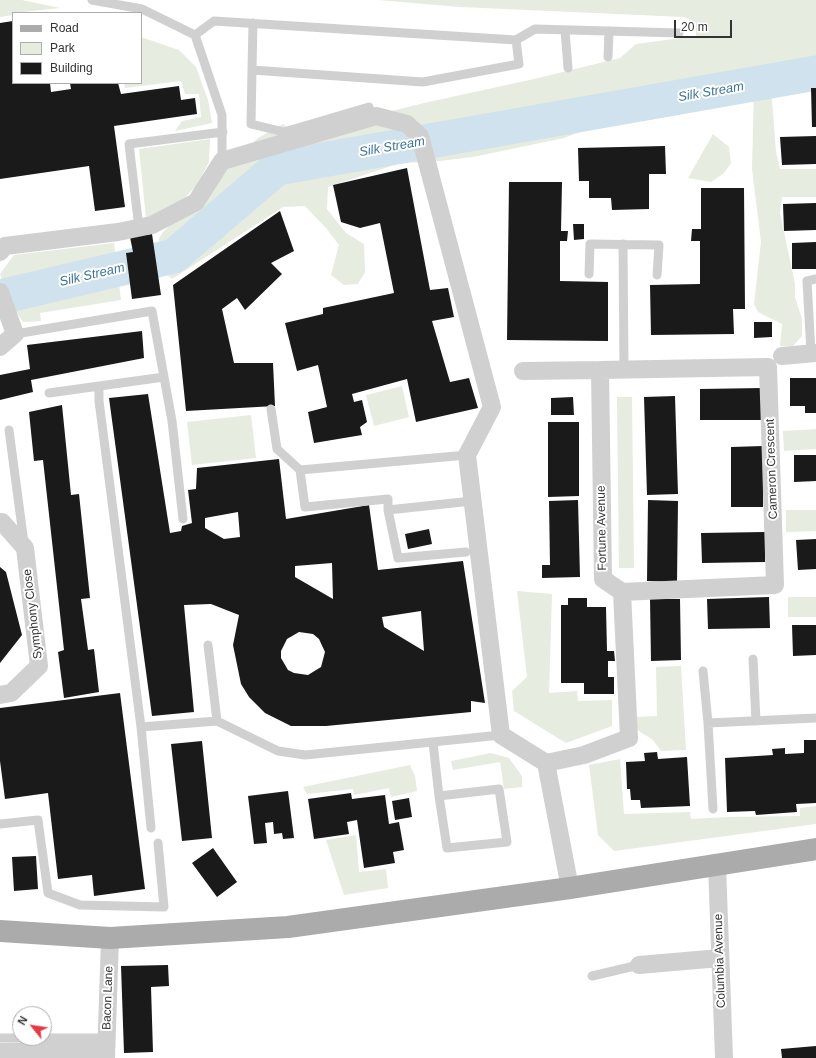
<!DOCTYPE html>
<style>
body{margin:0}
#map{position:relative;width:816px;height:1058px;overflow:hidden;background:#fff;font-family:Helvetica,sans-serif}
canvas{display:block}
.legend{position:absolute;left:12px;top:12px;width:130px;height:72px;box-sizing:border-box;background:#fff;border:1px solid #adadad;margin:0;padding:5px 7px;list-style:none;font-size:12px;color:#333}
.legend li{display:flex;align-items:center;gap:8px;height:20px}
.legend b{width:20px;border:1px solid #adadad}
.north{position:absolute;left:12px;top:1006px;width:40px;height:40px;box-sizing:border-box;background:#fff;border:1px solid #adadad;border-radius:50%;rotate:300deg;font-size:11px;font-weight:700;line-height:16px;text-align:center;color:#333}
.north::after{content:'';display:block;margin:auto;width:14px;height:18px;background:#e63946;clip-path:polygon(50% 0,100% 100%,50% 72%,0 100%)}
.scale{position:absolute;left:674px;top:20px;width:58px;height:18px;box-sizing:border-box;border:2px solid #333;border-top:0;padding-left:5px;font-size:12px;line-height:14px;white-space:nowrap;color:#333;-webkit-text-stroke:3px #fff;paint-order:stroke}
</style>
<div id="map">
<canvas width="816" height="1058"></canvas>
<ul class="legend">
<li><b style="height:5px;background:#ababab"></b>Road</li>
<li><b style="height:11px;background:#e6ecdf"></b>Park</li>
<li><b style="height:11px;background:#1a1a1a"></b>Building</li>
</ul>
<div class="north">N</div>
<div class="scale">20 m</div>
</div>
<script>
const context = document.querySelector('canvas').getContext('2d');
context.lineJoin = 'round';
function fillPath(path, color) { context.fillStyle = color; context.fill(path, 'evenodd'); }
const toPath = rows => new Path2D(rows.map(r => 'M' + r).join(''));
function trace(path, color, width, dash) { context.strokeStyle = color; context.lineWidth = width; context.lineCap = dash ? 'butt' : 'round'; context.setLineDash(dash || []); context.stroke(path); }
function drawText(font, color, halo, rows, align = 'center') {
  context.font = font + ' Helvetica,sans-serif'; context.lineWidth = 4; context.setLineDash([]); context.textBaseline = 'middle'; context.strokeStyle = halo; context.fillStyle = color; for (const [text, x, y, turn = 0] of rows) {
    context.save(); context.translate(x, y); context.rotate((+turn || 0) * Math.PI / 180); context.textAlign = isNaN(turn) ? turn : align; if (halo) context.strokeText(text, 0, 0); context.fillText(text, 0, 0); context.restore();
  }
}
const green = toPath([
 [0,0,22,0,60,8,13,13,13,15,0,17],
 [378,0,816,0,816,79,771,87,776,152,780,169,816,169,816,197,782,197,780,213,795,284,795,297,802,319,802,336,793,346,780,346,782,324,758,312,754,304,761,242,752,169,754,90,718,96,689,105,596,126,564,138,473,157,423,163,403,162,328,187,327,209,346,233,364,244,365,272,358,284,344,285,331,275,339,245,326,228,305,206,283,207,172,279,165,273,161,261,159,239,162,233,258,138,283,124,299,134,424,103,534,79,620,58,636,44,696,36,696,23,684,17,460,7],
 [141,37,179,50,196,67,208,100,212,123,175,131,182,121,201,117,199,94,185,94,181,81,125,88,124,83,141,83],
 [713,134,729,147,731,163,724,173,711,182,688,178],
 [210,139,209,162,197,185,180,203,146,218,139,149],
 [114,243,121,300,40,313,41,321,23,322,13,307,0,274,14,255],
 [402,386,409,417,374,426,366,395],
 [617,397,632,397,634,568,619,568],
 [251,415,256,458,192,465,187,422],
 [816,429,816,449,784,451,783,431],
 [786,510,816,510,816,531,786,532],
 [517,591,552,594,549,693,577,691,578,701,612,700,612,726,566,743,514,711,512,691,527,677],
 [788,597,816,597,816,617,788,617],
 [681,666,686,750,661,751,653,740,636,729,636,717,657,716,656,667],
 [491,753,509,758,522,776,522,787,504,789,500,762,453,770,451,761],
 [620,759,624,814,690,812,691,819,728,817,800,816,800,808,816,806,816,824,614,851,598,835,589,765],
 [410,765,415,776,417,791,391,797,389,788,354,795,353,789,307,794,303,787],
 [356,835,359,872,386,869,388,888,344,895,326,840]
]);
const river = toPath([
 [0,297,174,256,277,168,816,73]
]);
const building = toPath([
 [13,21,13,83,50,83,51,92,71,89,70,83,118,83,121,94,179,86,181,100,195,98,197,114,114,126,125,207,95,211,89,166,0,179,0,23],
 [811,88,816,88,816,127,812,127],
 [816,136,816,164,782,165,780,137],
 [665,146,666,174,649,174,649,209,612,210,611,198,589,198,589,181,579,181,578,148],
 [407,168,430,290,448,288,454,317,432,321,450,382,469,378,478,408,416,422,407,379,352,394,354,402,362,400,367,422,360,427,362,435,314,443,308,412,327,407,318,365,297,371,285,323,323,314,323,308,394,293,380,223,360,228,341,222,333,185],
 [509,182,562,182,561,231,568,231,567,241,560,241,560,281,608,282,608,341,507,340],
 [701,188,744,188,745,309,733,309,734,334,651,335,650,285,700,284,700,241,691,241,692,229,701,229],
 [816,203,816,230,784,231,783,204],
 [280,211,294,251,271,263,282,274,245,310,237,298,222,309,234,363,273,363,275,406,186,411,173,285],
 [573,224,584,224,584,239,574,240],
 [152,234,161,295,132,299,126,253,133,252,130,237],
 [816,242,816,269,792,269,792,243],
 [754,322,772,322,772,337,754,338],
 [142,331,144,358,31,380,33,392,0,400,0,375,30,369,27,345],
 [790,378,816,378,816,413,805,413,805,406,790,406],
 [762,388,762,420,700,420,700,389],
 [148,394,170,533,181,531,182,526,192,523,188,490,196,489,197,468,279,459,286,519,369,505,378,570,463,561,485,703,471,701,471,712,326,726,291,726,265,713,249,697,241,684,233,645,239,615,211,604,184,605,194,712,152,716,109,398],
 [238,512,240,537,224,539,205,528,205,518],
 [332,563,333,599,295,577,295,566],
 [421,611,424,651,384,627,382,617],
 [299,632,313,634,319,639,325,652,321,667,308,675,294,673,288,670,281,658,281,651,287,639],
 [675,396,678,494,647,495,644,397],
 [573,397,574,415,551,415,551,398],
 [62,405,71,495,79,494,90,598,81,599,88,650,94,649,99,692,64,698,58,652,64,650,43,460,34,461,29,412],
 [548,422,579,422,579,496,548,497],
 [763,446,763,507,731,507,731,447],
 [794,455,816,455,816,481,794,482],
 [578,500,580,577,542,578,542,565,550,565,549,501],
 [648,500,678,501,677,582,647,581],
 [429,529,432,544,408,549,405,534],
 [765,532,765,562,702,563,701,533],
 [816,539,816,569,798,570,796,540],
 [0,567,6,572,22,635,0,663],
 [769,597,770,628,708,629,707,599],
 [568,598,587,598,587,607,606,607,607,651,614,651,615,661,608,661,608,677,614,677,614,694,584,694,584,683,561,683,561,605,568,605],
 [650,599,680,599,681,660,651,661],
 [792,625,816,625,816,655,793,656],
 [120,693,145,889,94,896,92,875,58,879,48,793,5,799,0,761,0,708],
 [804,740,816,740,816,803,796,804,797,812,756,815,755,811,727,812,725,758,773,755,772,749,785,748,785,754,804,753],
 [202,741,212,838,182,841,171,744],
 [657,752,658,759,687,757,690,806,641,808,640,800,631,800,630,789,627,789,626,762,645,761,644,753],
 [288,791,294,838,283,839,282,833,274,834,273,822,265,823,267,843,254,844,248,796],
 [351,793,352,799,385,795,389,824,399,822,404,850,393,852,395,863,364,868,357,820,347,822,349,834,314,839,308,799],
 [409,798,412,817,395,820,392,801],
 [213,848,237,882,217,897,192,863],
 [36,856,38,889,14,891,12,857],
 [168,965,169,986,151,987,153,1052,124,1053,121,966],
 [816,1046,816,1058,782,1058,781,1049]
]);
const service = toPath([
 [92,0,142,9,195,35,222,115,222,161],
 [253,23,252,70,423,82,519,64,516,40],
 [565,30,568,68],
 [195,35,214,21,516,40,535,29,679,33],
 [608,57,609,31],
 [252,70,251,124,284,132,369,107],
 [139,228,129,144,223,132],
 [623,244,624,369],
 [589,274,590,244,659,245,657,275],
 [15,334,152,311,172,421,183,519],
 [811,353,807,281,816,279],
 [99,386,99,401,141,727,151,828],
 [49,393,164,377],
 [271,409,277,449,300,470],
 [9,430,24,543],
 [467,455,300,470,305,507,388,499,388,510,472,501],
 [388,510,398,558,466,552],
 [208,645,217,721],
 [753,659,756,721],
 [703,671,708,723],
 [141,727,217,721,278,751,305,755,501,735],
 [433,743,439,796,447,848,507,842,499,789,439,796],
 [713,809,708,723,816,718],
 [0,824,38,820,48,893,80,905,164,907,158,843],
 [592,976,639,965],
 [0,1038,106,1038]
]);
const minor = toPath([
 [0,252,5,246,118,232,152,225,196,202,222,161,376,116,407,124,420,136,492,407,467,455,501,735,546,763,570,888],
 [0,292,15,334,0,347],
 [782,356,816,353],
 [600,370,768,367,775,585,622,592],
 [523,371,600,370,603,579,622,592,629,738,584,755,546,763],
 [0,522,2,522,25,548,39,666,11,693,0,695],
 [717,865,724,1058],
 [639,965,720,958],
 [0,1052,106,1050],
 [106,1058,110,938]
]);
const primary = toPath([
 [0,931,110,938,288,927,570,888,816,849]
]);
const streetNames = [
 ["Cameron Crescent",772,469,-92],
 ["Fortune Avenue",602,528,-91],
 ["Symphony Close",33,614,-97],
 ["Columbia Avenue",720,961,-92],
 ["Bacon Lane",108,998,-88]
];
const waterNames = [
 ["Silk Stream",711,92,-10],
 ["Silk Stream",392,147,-10],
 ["Silk Stream",92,275,-13]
];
fillPath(green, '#e6ecdf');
trace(river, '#cfe2ee', 35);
fillPath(building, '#1a1a1a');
trace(service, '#d0d0d0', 9);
trace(minor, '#d0d0d0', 18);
trace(primary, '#ababab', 22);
drawText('12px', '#333', '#fff', streetNames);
drawText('italic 13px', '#3f7597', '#fff', waterNames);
</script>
